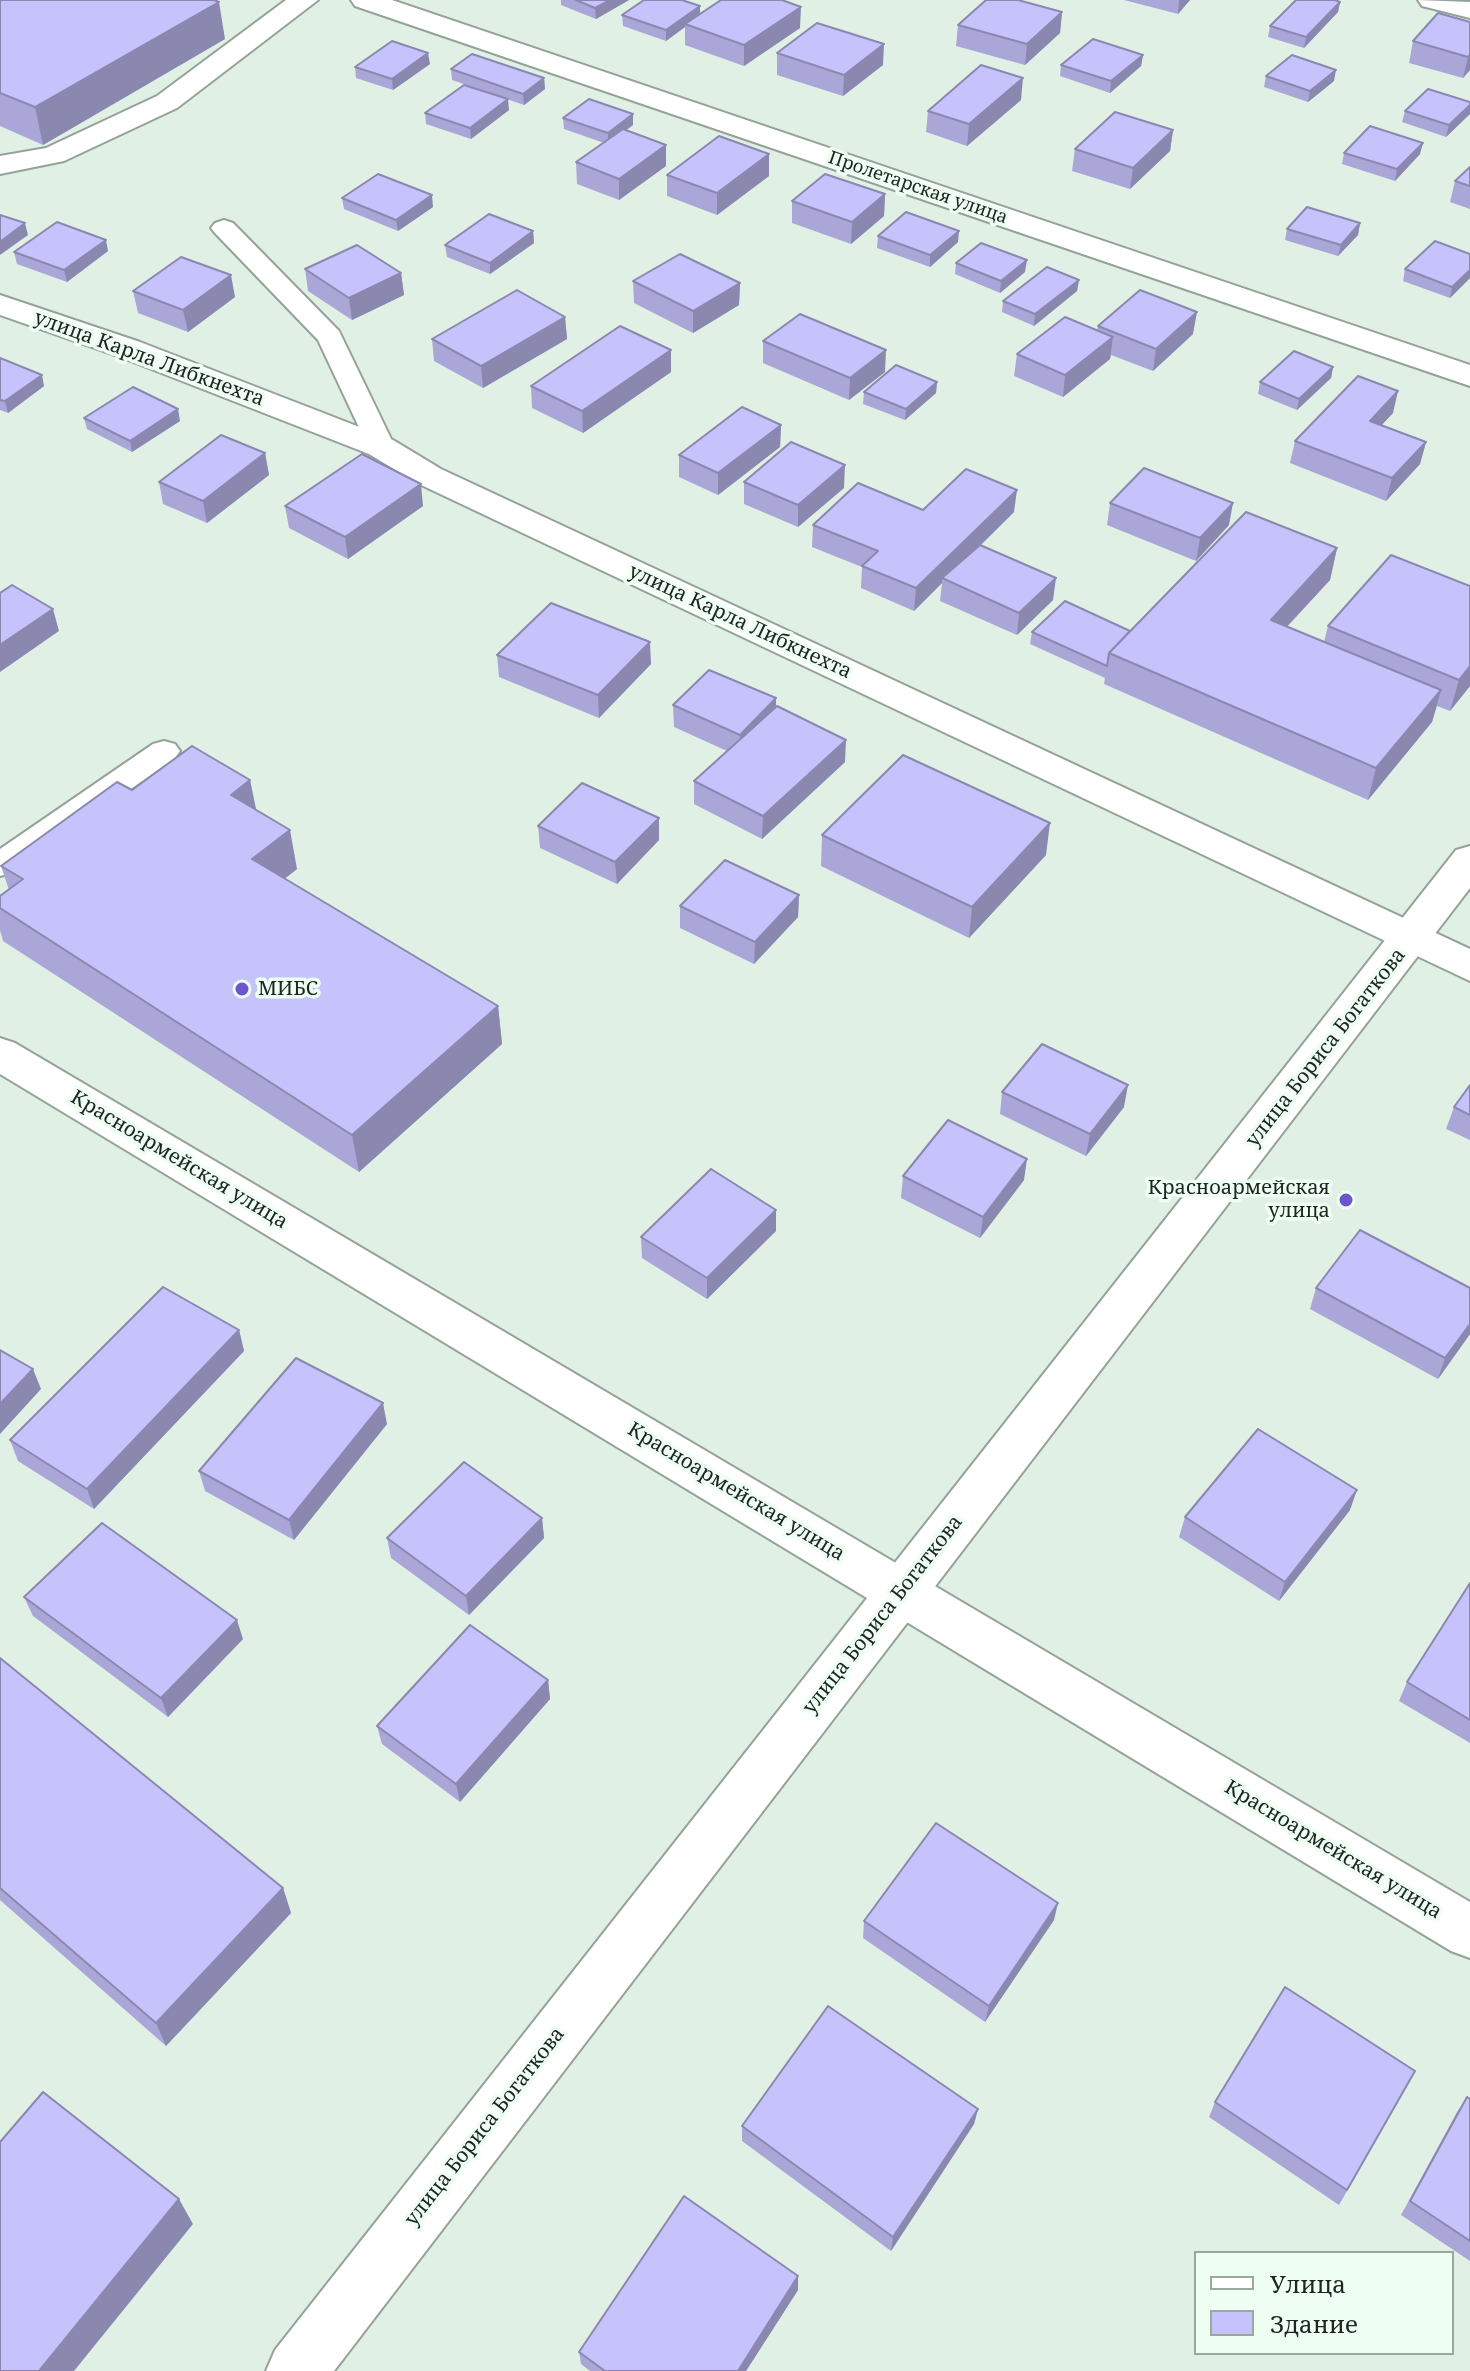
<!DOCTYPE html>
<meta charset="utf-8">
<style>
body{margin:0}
#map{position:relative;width:1470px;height:2371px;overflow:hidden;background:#e1f0e5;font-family:"Noto Serif",serif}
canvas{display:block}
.legend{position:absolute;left:1194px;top:2251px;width:260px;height:104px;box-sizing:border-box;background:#eefef3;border:2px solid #9ba79f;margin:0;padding:10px 14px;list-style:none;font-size:24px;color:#1e2420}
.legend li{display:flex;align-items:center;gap:16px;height:40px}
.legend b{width:40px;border:2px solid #9ba79f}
</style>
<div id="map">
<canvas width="1470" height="2371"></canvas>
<ul class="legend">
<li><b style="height:10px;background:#fff"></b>Улица</li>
<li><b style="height:22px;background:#c6c2fb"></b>Здание</li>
</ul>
</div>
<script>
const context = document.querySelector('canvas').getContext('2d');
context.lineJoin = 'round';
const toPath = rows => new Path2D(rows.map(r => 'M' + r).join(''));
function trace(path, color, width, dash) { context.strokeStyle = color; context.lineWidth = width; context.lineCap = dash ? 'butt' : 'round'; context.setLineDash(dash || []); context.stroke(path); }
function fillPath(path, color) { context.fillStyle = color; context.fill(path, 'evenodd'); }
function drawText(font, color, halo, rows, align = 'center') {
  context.font = font + ' "Noto Serif",serif'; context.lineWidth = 7; context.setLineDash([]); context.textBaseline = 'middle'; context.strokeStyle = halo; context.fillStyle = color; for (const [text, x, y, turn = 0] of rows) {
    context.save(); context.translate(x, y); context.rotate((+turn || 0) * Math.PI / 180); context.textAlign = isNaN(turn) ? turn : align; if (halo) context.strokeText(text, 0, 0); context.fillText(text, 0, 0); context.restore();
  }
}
const lane = toPath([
 [224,220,233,223,339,331,395,447,391,453,381,455,371,453,318,340,215,233,211,228,215,223,224,220],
 [164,741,175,744,180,751,175,758,11,873,0,876,0,849,153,744,164,741]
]);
const street = toPath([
 [286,0,318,0,177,108,64,161,0,174,0,156,46,148,157,96,286,0],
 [1418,0,1470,2,1470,18,1422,6,1418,0],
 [0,295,140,342,393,440,441,469,1470,949,1470,981,417,483,369,454,118,356,0,315,0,295],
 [0,1038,15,1043,1470,1902,1470,1958,1451,1951,0,1074,0,1038]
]);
const secondary = toPath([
 [351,0,392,0,1470,365,1470,386,355,6,351,0],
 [1470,846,1470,888,334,2371,266,2371,275,2350,1456,850,1470,846]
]);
const wall = toPath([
 [0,0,225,39,43,145,0,126],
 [561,0,629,0,596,19,561,5],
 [1124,0,1190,0,1178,14],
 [1340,2,1338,12,1304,48,1268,37,1270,26],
 [1062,12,1060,33,1025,65,956,46,958,25],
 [622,15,800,28,744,66,685,45,685,27,666,41,623,26],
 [1470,22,1470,70,1463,78,1409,63,1413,41],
 [777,53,883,65,843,96,777,75],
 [1143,55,1141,66,1110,93,1060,76,1061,65],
 [430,64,393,90,356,78,355,67],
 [451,69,544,78,545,89,524,105,452,80],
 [1266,76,1334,81,1308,102,1264,87],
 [1021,100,967,146,926,132,928,111],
 [509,110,471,139,426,124,425,113],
 [1405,111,1470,114,1446,137,1402,122],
 [563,118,633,125,626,130,666,145,666,166,619,200,577,184,576,162,604,143,564,129],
 [1173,130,1170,151,1130,189,1072,171,1075,149],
 [1344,153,1420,154,1395,181,1342,164],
 [769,154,769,176,717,215,667,196,667,175],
 [1470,167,1470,209,1450,202,1455,181],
 [885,194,884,216,851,244,792,223,792,201],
 [342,198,433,207,398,231,344,209],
 [1360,223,1358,235,1338,256,1285,240,1287,229],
 [533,231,534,243,490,274,447,257,445,245],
 [878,236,958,242,930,267,877,248],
 [108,251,67,282,17,264,14,252],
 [1470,254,1470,278,1450,298,1403,281,1405,269],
 [956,263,1025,272,1000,293,955,274],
 [305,269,401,273,404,295,352,320,308,291],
 [1079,280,1077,291,1034,326,1002,312,1003,301],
 [633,281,740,283,739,305,693,333,634,303],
 [133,291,235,297,188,332,138,313],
 [565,317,567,339,483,388,434,361,432,339],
 [1098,326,1193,334,1153,371,1111,355,1110,359,1063,397,1014,376,1017,354,1097,331],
 [763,341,885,372,849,400,763,363],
 [0,358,44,386,8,413,0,410],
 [1333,367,1331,378,1297,410,1258,394,1260,382],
 [671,372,583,433,532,408,531,386],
 [937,382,936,393,905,420,863,404,864,392],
 [1393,413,1381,425,1426,442,1420,464,1386,501,1290,463,1295,441],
 [84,418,180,421,132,452,87,429],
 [781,425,780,447,718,495,679,477,679,455],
 [265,453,269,475,207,523,163,504,159,482],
 [744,482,844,488,798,527,744,504],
 [1110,503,1229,525,1196,561,1107,525],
 [285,506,423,506,348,559,289,528],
 [923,510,1014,512,981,545,1053,600,1017,635,940,601,942,583,914,611,861,588,862,567,812,547,813,525],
 [1337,548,1330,580,1287,627,1324,642,1328,626,1391,555,1470,686,1450,711,1437,706,1432,722,1368,800,1104,684,1105,678,1030,644,1032,632,1130,631],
 [497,655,651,664,599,718,499,677],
 [673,705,776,707,845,762,762,839,694,804,694,781,727,751,674,727],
 [250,780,256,810,297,869,284,879,498,1006,502,1044,359,1172,3,941,0,930,0,896,9,890,1,866,132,790],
 [538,826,659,840,617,884,540,848],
 [822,835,1046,855,969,938,821,866],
 [799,895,798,917,754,964,680,928,680,906],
 [1470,1085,1470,1140,1446,1129,1454,1107],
 [1002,1092,1124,1107,1086,1156,1000,1114],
 [903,1176,1024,1180,980,1238,901,1198],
 [776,1231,707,1299,642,1258,641,1237],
 [1316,1288,1470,1334,1438,1379,1310,1309],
 [239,1330,244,1351,94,1509,18,1461,10,1440],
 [387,1424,294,1540,205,1491,199,1471],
 [1350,1510,1279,1601,1179,1537,1185,1517],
 [542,1518,544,1538,469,1615,391,1558,387,1538],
 [1470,1583,1470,1743,1399,1701,1407,1682],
 [24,1597,243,1639,168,1717,33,1616],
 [0,1658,283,1888,291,1913,166,2046,0,1900],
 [548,1680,550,1699,460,1802,382,1744,377,1726],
 [1054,1920,985,2022,863,1938,864,1921],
 [1415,2071,1339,2205,1209,2117,1215,2102],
 [1467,2097,1470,2099,1470,2261,1401,2215,1457,2112],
 [978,2109,974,2124,891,2251,742,2141,742,2126],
 [798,2290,746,2371,590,2371,581,2364,579,2352]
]);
const shadedWall = toPath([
 [610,0,629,0,596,19,595,8],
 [1179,0,1190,0,1178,14],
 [219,2,225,39,43,145,35,107],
 [1340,2,1338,12,1304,48,1306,37],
 [700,6,700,17,685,24,685,27,666,41,666,30],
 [801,7,800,28,744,66,744,45],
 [1062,12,1060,33,1025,65,1027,44],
 [884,44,883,65,843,96,844,75],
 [428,53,430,64,393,90,392,79],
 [1143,55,1141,66,1110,93,1111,81],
 [1470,55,1470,70,1463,78,1468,57],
 [1336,70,1334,81,1308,102,1310,91],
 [544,78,545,89,524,105,523,94],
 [1023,78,1021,100,967,146,969,124],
 [508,99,509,110,471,139,470,128],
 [1470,105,1470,114,1446,137,1449,125],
 [633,114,633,125,608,144,608,133],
 [1173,130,1170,151,1130,189,1133,168],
 [1423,143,1420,154,1395,181,1397,169],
 [666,145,666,166,619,200,619,179],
 [769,154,769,176,717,215,717,193],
 [885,194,884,216,851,244,852,222],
 [432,195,433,207,398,231,396,220],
 [25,223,28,235,0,255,0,242],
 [1360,223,1358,235,1338,256,1341,245],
 [533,231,534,243,490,274,490,263],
 [959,231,958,242,930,267,930,255],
 [106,240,108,251,67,282,64,270],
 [1027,260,1025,272,1000,293,1001,281],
 [1470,270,1470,278,1450,298,1452,287],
 [401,273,404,295,352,320,349,298],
 [231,275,235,297,188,332,183,310],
 [1079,280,1077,291,1034,326,1035,314],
 [740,283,739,305,693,333,693,311],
 [1197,312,1193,334,1153,371,1156,349],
 [565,317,567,339,483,388,481,366],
 [1113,337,1110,359,1063,397,1065,375],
 [671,350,671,372,583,433,582,411],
 [886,350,885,372,849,400,850,378],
 [1333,367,1331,378,1297,410,1299,399],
 [42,375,44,386,8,413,5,401],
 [937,382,936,393,905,420,906,409],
 [1398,391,1393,413,1365,443,1370,421],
 [178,409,180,421,132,452,130,441],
 [781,425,780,447,718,495,718,473],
 [1426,442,1420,464,1386,501,1392,478],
 [265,453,269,475,207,523,203,501],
 [845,465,844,488,798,527,798,505],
 [421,484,423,506,348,559,345,537],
 [1017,490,1014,512,945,580,942,578,942,583,914,611,916,588],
 [1233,503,1229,525,1196,561,1200,538],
 [1337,548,1330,580,1264,651,1271,620],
 [1056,578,1053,600,1017,635,1019,613],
 [53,609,59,631,0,672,0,645],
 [650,642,651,664,599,718,598,695],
 [1470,666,1470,686,1450,711,1459,680],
 [1441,690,1432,722,1368,800,1376,768],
 [776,698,776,721,740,757,740,735],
 [846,740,845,762,762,839,763,816],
 [250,780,258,819,231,795],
 [659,818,659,840,617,884,615,862],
 [1050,823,1046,855,969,938,972,907],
 [290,830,297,869,260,898,252,859],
 [799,895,798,917,754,964,755,942],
 [498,1006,502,1044,359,1172,352,1135],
 [1128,1085,1124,1107,1086,1156,1090,1134],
 [1027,1159,1024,1180,980,1238,983,1217],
 [776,1210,776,1231,707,1299,707,1278],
 [1470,1324,1470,1334,1438,1379,1445,1358],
 [239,1330,244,1351,94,1509,87,1489],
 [33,1369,41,1389,0,1434,0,1404],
 [383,1403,387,1424,294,1540,289,1520],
 [1357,1490,1350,1510,1279,1601,1285,1582],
 [542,1518,544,1538,469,1615,466,1596],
 [237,1620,243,1639,168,1717,161,1698],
 [548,1680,550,1699,460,1802,456,1784],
 [283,1888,291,1913,166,2046,156,2023],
 [1058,1903,1054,1920,985,2022,989,2006],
 [978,2109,974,2124,891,2251,893,2237],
 [179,2199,193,2224,74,2371,39,2371],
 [798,2276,798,2290,746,2371,738,2371]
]);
const building = toPath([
 [0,0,214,0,219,2,35,107,0,93,0,0],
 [576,0,610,0,595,8,576,0],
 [644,0,682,0,700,6,666,30,622,15,644,0],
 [721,0,782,0,801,7,744,45,685,24,721,0],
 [986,0,1018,0,1062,12,1027,44,958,25,986,0],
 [1296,0,1335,0,1340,2,1306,37,1270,26,1296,0],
 [1438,13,1470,22,1470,55,1468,57,1413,41,1438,13],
 [817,23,884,44,844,75,777,53,817,23],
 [1093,39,1143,55,1111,81,1061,65,1093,39],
 [392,41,428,53,392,79,355,67,392,41],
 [472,54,544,78,523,94,451,69,472,54],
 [1292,55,1336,70,1310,91,1266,76,1292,55],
 [981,65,1023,78,969,124,928,111,981,65],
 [464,85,508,99,470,128,425,113,464,85],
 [1428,89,1470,102,1470,105,1449,125,1405,111,1428,89],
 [589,99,633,114,608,133,563,118,589,99],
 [1115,112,1173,130,1133,168,1075,149,1115,112],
 [1370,126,1423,143,1397,169,1344,153,1370,126],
 [623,129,666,145,619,179,576,162,623,129],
 [719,136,769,154,717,193,667,175,719,136],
 [1470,167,1470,186,1455,181,1470,167],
 [378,174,432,195,396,220,342,198,378,174],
 [825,174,885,194,852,222,792,201,825,174],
 [1307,207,1360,223,1341,245,1287,229,1307,207],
 [906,212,959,231,930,255,878,236,906,212],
 [489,214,533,231,490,263,445,245,489,214],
 [0,215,25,223,0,242,0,215],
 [57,222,106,240,64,270,14,252,57,222],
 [1435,241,1470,254,1470,270,1452,287,1405,269,1435,241],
 [981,243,1027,260,1001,281,956,263,981,243],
 [357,245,401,273,349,298,305,269,357,245],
 [680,254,740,283,693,311,633,281,680,254],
 [181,257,231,275,183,310,133,291,181,257],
 [1047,267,1079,280,1035,314,1003,301,1047,267],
 [517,290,565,317,481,366,432,339,517,290],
 [1140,290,1197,312,1156,349,1098,326,1140,290],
 [800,314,886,350,850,378,763,341,800,314],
 [1065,317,1113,337,1065,375,1017,354,1065,317],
 [620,326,671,350,582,411,531,386,620,326],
 [1294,351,1333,367,1299,399,1260,382,1294,351],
 [0,358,42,375,5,401,0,400,0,358],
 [896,365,937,382,906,409,864,392,896,365],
 [1358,376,1398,391,1370,421,1426,442,1392,478,1295,441,1358,376],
 [133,387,178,409,130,441,84,418,133,387],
 [742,407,781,425,718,473,679,455,742,407],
 [221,435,265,453,203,501,159,482,221,435],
 [791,442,845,465,798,505,744,482,791,442],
 [362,454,421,484,345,537,285,506,362,454],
 [1144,468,1233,503,1200,538,1110,503,1144,468],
 [966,469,1017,490,916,588,862,566,878,551,813,525,858,483,923,510,966,469],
 [1246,512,1337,548,1271,620,1441,690,1376,768,1109,653,1246,512],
 [980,545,1056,578,1019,613,942,578,980,545],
 [1391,555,1470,586,1470,666,1459,680,1328,626,1391,555],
 [12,585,53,609,0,645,0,593,12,585],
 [1065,601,1130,631,1109,653,1107,666,1032,632,1065,601],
 [551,603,650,642,598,695,497,655,551,603],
 [709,670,776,698,740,735,673,705,709,670],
 [777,706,846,740,763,816,694,781,777,706],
 [192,746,250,780,231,795,290,830,252,859,498,1006,352,1135,0,908,0,896,23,879,1,866,117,782,132,790,192,746],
 [903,755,1050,823,972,907,822,835,903,755],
 [582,783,659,818,615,862,538,826,582,783],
 [725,860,799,895,755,942,680,906,725,860],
 [1042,1044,1128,1085,1090,1134,1002,1092,1042,1044],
 [1470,1085,1470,1115,1454,1107,1470,1085],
 [948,1120,1027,1159,983,1217,903,1176,948,1120],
 [711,1169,776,1210,707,1278,641,1237,711,1169],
 [1360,1230,1470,1288,1470,1324,1445,1358,1316,1288,1360,1230],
 [163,1287,239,1330,87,1489,10,1440,163,1287],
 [0,1350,33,1369,0,1404,0,1350],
 [296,1358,383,1403,289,1520,199,1471,296,1358],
 [1258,1429,1357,1490,1285,1582,1185,1517,1258,1429],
 [464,1462,542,1518,466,1596,387,1538,464,1462],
 [102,1523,237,1620,161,1698,24,1597,102,1523],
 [1470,1583,1470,1720,1407,1682,1470,1583],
 [470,1625,548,1680,456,1784,377,1726,470,1625],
 [0,1658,283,1888,156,2023,0,1888,0,1658],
 [936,1823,1058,1903,989,2006,864,1921,936,1823],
 [1285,1987,1415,2071,1347,2190,1215,2102,1285,1987],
 [828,2006,978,2109,893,2237,742,2126,828,2006],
 [43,2092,179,2199,39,2371,0,2371,0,2142,43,2092],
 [1467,2097,1470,2099,1470,2241,1410,2201,1467,2097],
 [684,2196,798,2276,738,2371,605,2371,579,2352,684,2196]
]);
const markers = [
 [242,989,8,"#6c55ce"],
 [1346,1200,8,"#6c55ce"]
];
const farStreetnames = [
 ["Пролетарская улица",918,188,19]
];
const streetNames = [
 ["улица Карла Либкнехта",149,359,20],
 ["улица Карла Либкнехта",740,622,25],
 ["улица Бориса Богаткова",1326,1048,-52],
 ["Красноармейская улица",179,1160,31],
 ["Красноармейская улица",736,1492,31],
 ["улица Бориса Богаткова",883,1615,-52],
 ["Красноармейская улица",1333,1850,31],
 ["улица Бориса Богаткова",485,2127,-52]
];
const poiNames = [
 ["МИБС",258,989],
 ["Красноармейская",1330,1188,"right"],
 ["улица",1330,1211,"right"]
];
trace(lane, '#94a298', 4);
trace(street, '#94a298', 4);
trace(secondary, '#94a298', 4);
fillPath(lane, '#fff');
fillPath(street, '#fff');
fillPath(secondary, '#fff');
fillPath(wall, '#aaa7d8');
fillPath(shadedWall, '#8b88b0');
fillPath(building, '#c6c2fb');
trace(building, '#8b88b0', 2);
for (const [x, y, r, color] of markers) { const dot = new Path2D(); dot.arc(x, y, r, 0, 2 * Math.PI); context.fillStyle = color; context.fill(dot); trace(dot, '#eefef3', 3); }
drawText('18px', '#1e2420', '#eefef3', farStreetnames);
drawText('20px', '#1e2420', '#eefef3', streetNames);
drawText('20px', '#1e2420', '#eefef3', poiNames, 'left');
</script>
